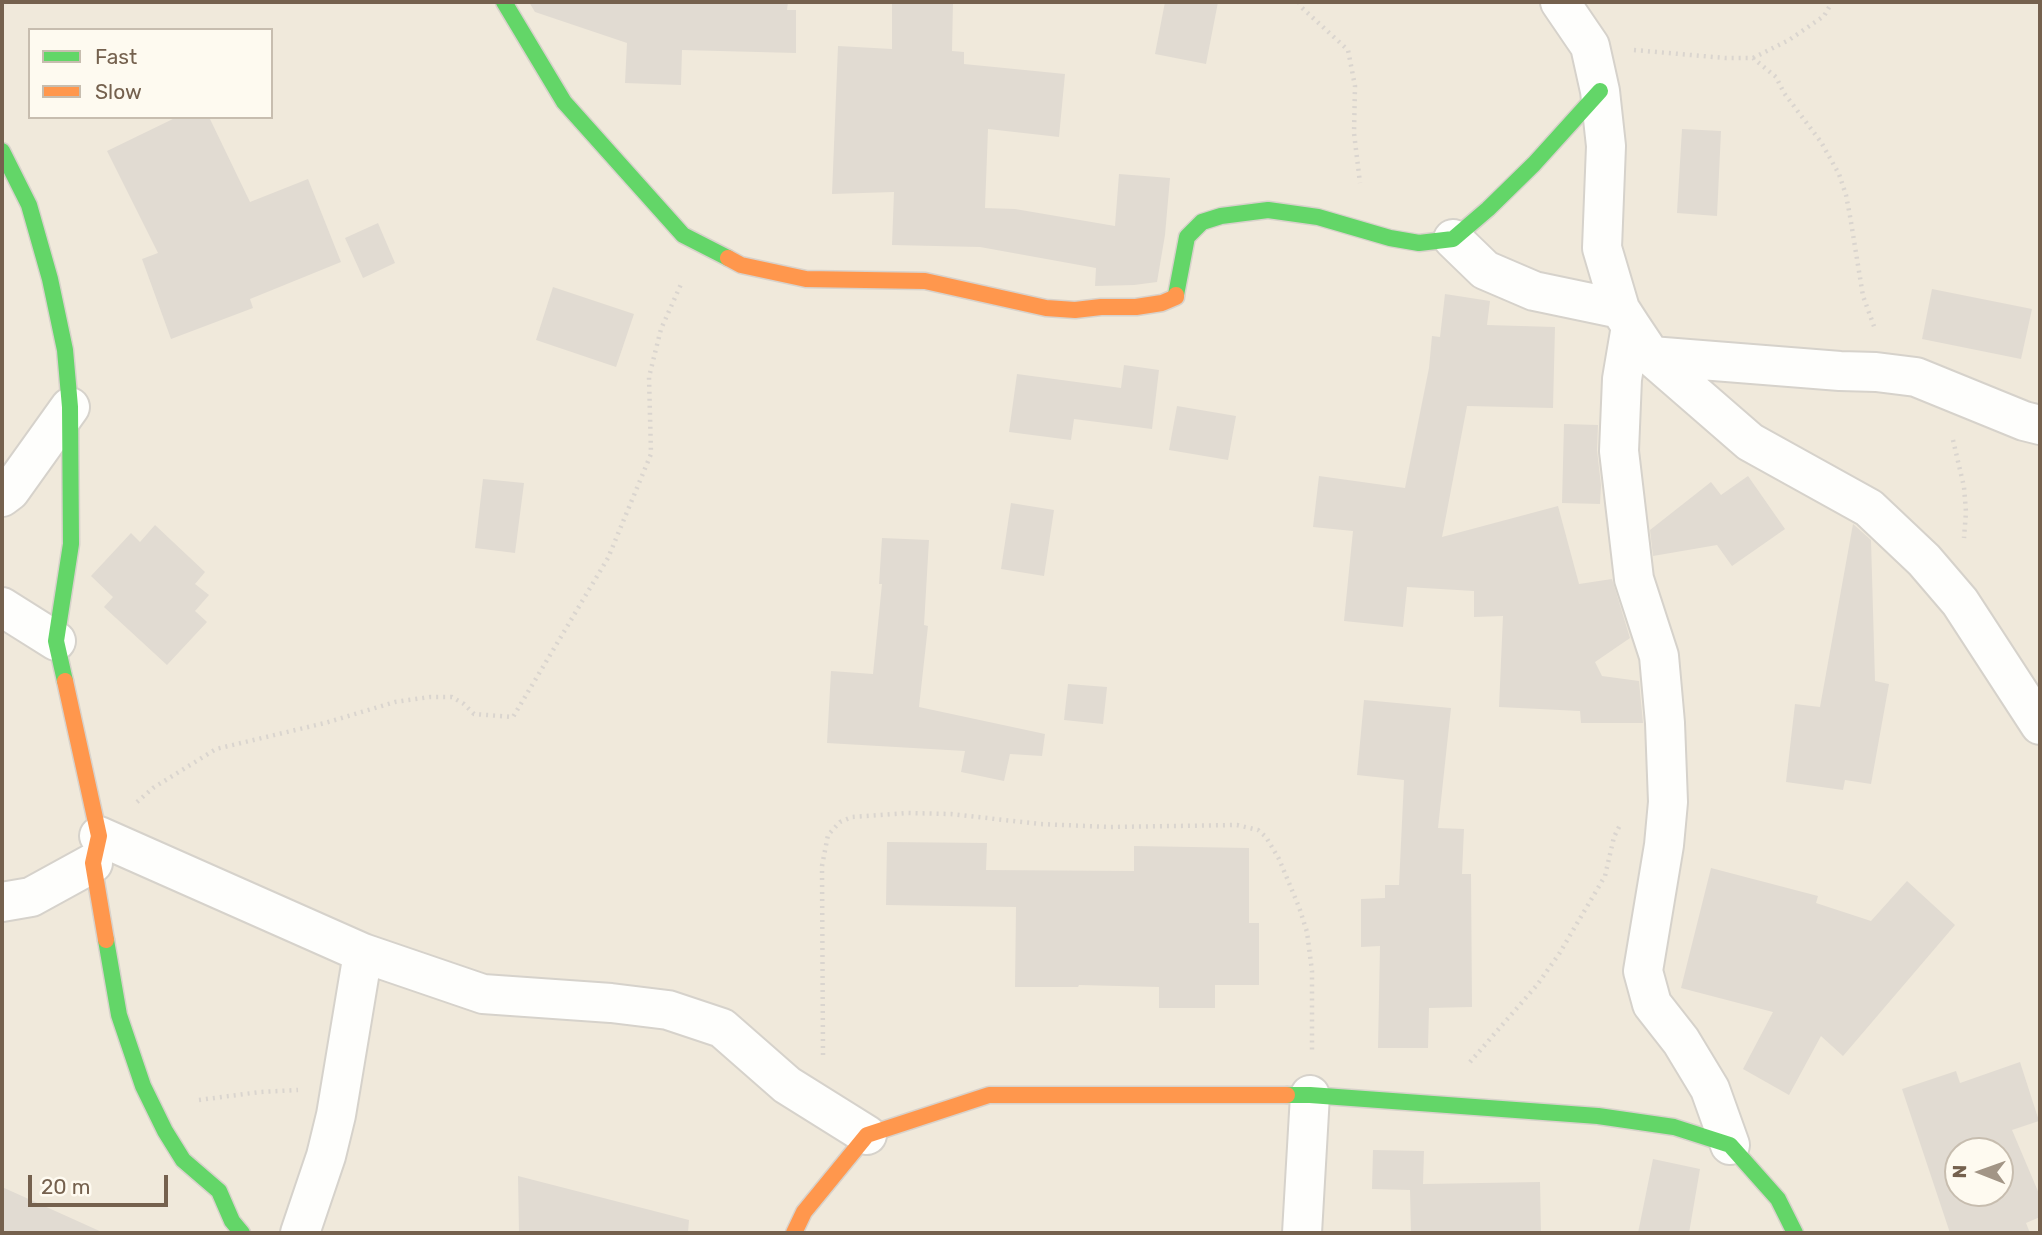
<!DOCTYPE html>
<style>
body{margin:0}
#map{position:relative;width:2042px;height:1235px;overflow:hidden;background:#f7f5ed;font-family:Rubik,sans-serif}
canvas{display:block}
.frame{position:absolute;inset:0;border:4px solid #75614e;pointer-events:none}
.legend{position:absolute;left:28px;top:28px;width:245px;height:91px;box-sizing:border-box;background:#fefaf0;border:2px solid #c7bdaf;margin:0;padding:9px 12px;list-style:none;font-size:21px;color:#75614e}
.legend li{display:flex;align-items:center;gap:14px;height:35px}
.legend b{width:35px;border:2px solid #c7bdaf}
.north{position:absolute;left:1944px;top:1137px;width:70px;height:70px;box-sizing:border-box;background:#fefaf0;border:2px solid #c7bdaf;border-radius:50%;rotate:271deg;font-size:19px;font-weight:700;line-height:28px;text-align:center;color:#75614e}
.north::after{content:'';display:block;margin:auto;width:24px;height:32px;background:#a29586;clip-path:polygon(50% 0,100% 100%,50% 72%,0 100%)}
.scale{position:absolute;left:28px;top:1175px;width:140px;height:32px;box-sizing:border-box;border:4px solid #75614e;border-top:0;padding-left:9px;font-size:21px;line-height:24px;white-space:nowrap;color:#75614e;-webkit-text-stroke:5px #fefaf0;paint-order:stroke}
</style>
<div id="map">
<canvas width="2042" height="1235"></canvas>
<div class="frame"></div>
<ul class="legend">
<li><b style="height:9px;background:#63d668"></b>Fast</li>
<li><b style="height:9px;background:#ff974d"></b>Slow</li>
</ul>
<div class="north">N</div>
<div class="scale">20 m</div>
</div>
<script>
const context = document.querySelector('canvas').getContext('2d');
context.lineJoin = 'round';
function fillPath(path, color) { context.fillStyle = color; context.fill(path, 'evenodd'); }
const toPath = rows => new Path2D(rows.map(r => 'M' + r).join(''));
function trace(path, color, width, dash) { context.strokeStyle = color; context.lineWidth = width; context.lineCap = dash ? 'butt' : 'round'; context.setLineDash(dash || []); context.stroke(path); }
const residential = toPath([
 [2,2,2040,2,2040,1233,2,1233],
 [30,30,271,30,271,117,30,117],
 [1958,1151,2000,1151,2000,1193,1958,1193]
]);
const building = toPath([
 [529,2,788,2,787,10,796,10,796,53,682,50,681,85,625,83,627,43,535,12],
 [892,2,953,2,952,51,964,52,964,64,1065,74,1059,137,988,129,985,208,1015,209,1115,226,1119,174,1170,178,1165,235,1157,282,1134,285,1095,286,1096,268,980,247,892,245,894,192,832,194,838,46,892,49],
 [1165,2,1218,2,1206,64,1155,54],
 [177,117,209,117,250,202,308,179,341,262,250,299,253,308,171,339,142,259,158,253,107,151],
 [1682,129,1721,131,1717,216,1677,213],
 [378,223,395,263,363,278,345,238],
 [553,287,634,314,616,367,536,340],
 [1932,289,2032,309,2021,359,1922,339],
 [1445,294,1490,301,1487,325,1555,327,1553,408,1467,406,1442,537,1558,506,1579,584,1612,579,1630,638,1595,662,1602,676,1639,681,1643,723,1581,723,1580,711,1499,707,1503,616,1474,617,1474,591,1407,587,1403,627,1344,621,1353,531,1313,527,1319,476,1405,488,1429,368,1432,336,1440,337],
 [1124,365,1159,370,1152,429,1074,419,1071,440,1009,432,1017,374,1121,388],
 [1177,406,1236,416,1228,460,1169,450],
 [1564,424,1598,425,1597,450,1601,485,1600,504,1562,503],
 [1748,476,1785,529,1732,566,1717,545,1653,556,1650,530,1711,482,1721,495],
 [483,479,524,483,515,553,475,548],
 [1011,503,1054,510,1044,576,1001,569],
 [1853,524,1871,540,1875,681,1889,684,1871,784,1845,780,1843,790,1786,782,1795,704,1820,707],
 [155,525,205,572,195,584,209,595,195,611,207,622,167,665,104,607,113,597,91,576,131,533,140,542],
 [882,538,929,540,924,625,928,626,919,707,1045,734,1042,756,1010,754,1004,781,961,772,965,751,827,743,831,671,873,674,882,584,879,584],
 [1068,684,1107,687,1103,724,1064,720],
 [1364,700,1451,708,1438,828,1464,829,1462,874,1471,874,1472,1007,1429,1008,1428,1048,1378,1048,1380,946,1361,947,1361,899,1385,898,1385,885,1399,885,1404,780,1357,775],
 [887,842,987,843,986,870,1134,871,1134,846,1249,848,1249,923,1259,923,1259,985,1215,985,1215,1008,1159,1008,1159,987,1079,985,1078,987,1015,987,1016,907,886,905],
 [1711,868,1818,896,1816,903,1871,921,1907,881,1955,925,1843,1056,1821,1036,1789,1095,1743,1069,1773,1012,1681,988],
 [2020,1062,2039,1121,2012,1130,2040,1196,2040,1217,2026,1223,2030,1233,1950,1233,1902,1089,1956,1071,1960,1083],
 [1958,1151,2000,1151,2000,1193,1958,1193],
 [1373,1150,1424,1151,1423,1184,1540,1182,1541,1233,1411,1233,1410,1190,1372,1189],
 [1653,1159,1700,1169,1689,1233,1638,1233],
 [518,1176,689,1220,688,1233,519,1233],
 [2,1187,104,1233,2,1233]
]);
const path = toPath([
 [1299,2,1300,6,1348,50,1355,86,1354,133,1360,183],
 [1634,50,1725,58,1753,58,1776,77,1784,93,1821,142,1839,174,1846,195,1850,216,1863,296,1875,329],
 [1753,58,1789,40,1824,16,1832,2],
 [1953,440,1964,487,1966,512,1964,538],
 [137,802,153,788,216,749,325,723,395,702,430,697,452,697,464,704,474,714,513,717,608,558,651,454,649,377,661,329,682,282],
 [823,1055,822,866,828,835,840,822,852,817,907,813,951,814,1040,824,1110,827,1237,825,1258,830,1266,837,1279,859,1299,907,1307,932,1312,971,1312,1052],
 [1470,1062,1537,985,1559,954,1605,876,1614,837,1620,825],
 [199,1100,260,1092,298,1090]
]);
const street = toPath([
 [1560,2,1590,46,1600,91,1606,146,1602,248,1620,309,1631,326,1651,356,1750,442,1869,508,1924,560,1960,602,2040,725],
 [1453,239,1485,270,1534,291,1620,309],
 [1631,326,1622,379,1619,451,1634,579,1659,656,1665,723,1668,802,1664,845,1643,971,1652,1004,1681,1041,1710,1089,1730,1145],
 [1651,356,1840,371,1876,372,1916,377,2024,421,2040,425],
 [2,497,10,491,70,407],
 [2,607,56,641],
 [99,836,363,953],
 [2,902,31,897,93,863],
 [300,1233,326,1156,336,1115,363,953,483,994,611,1003,668,1010,722,1028,787,1085,867,1135],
 [1302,1233,1310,1095]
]);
const fast = toPath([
 [504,2,564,102,683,235,728,258],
 [2,151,29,205,50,279,65,350,70,407,71,544,56,641,65,681],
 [1176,295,1187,237,1202,222,1221,216,1268,210,1318,217,1390,238,1419,243,1453,239,1488,209,1534,164,1600,91],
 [106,940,119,1015,143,1086,165,1131,183,1160,219,1191,232,1221,242,1233],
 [1287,1095,1310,1095,1598,1116,1674,1127,1730,1145,1778,1199,1795,1233]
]);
const slow = toPath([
 [728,258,741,265,806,279,925,281,1046,308,1075,310,1101,307,1136,307,1162,303,1176,297,1176,295],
 [65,681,99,836,93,863,106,940],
 [794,1233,804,1212,867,1135,989,1095,1287,1095]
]);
fillPath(residential, '#f0e9db');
fillPath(building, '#e1dbd2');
trace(street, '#d6d2cb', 42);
trace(fast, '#d8d2cb', 19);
trace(slow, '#d8d2cb', 19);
trace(path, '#dad5cf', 4.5, [2, 5]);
trace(street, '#fefefc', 38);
trace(fast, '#63d668', 16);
trace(slow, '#ff974d', 16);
</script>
